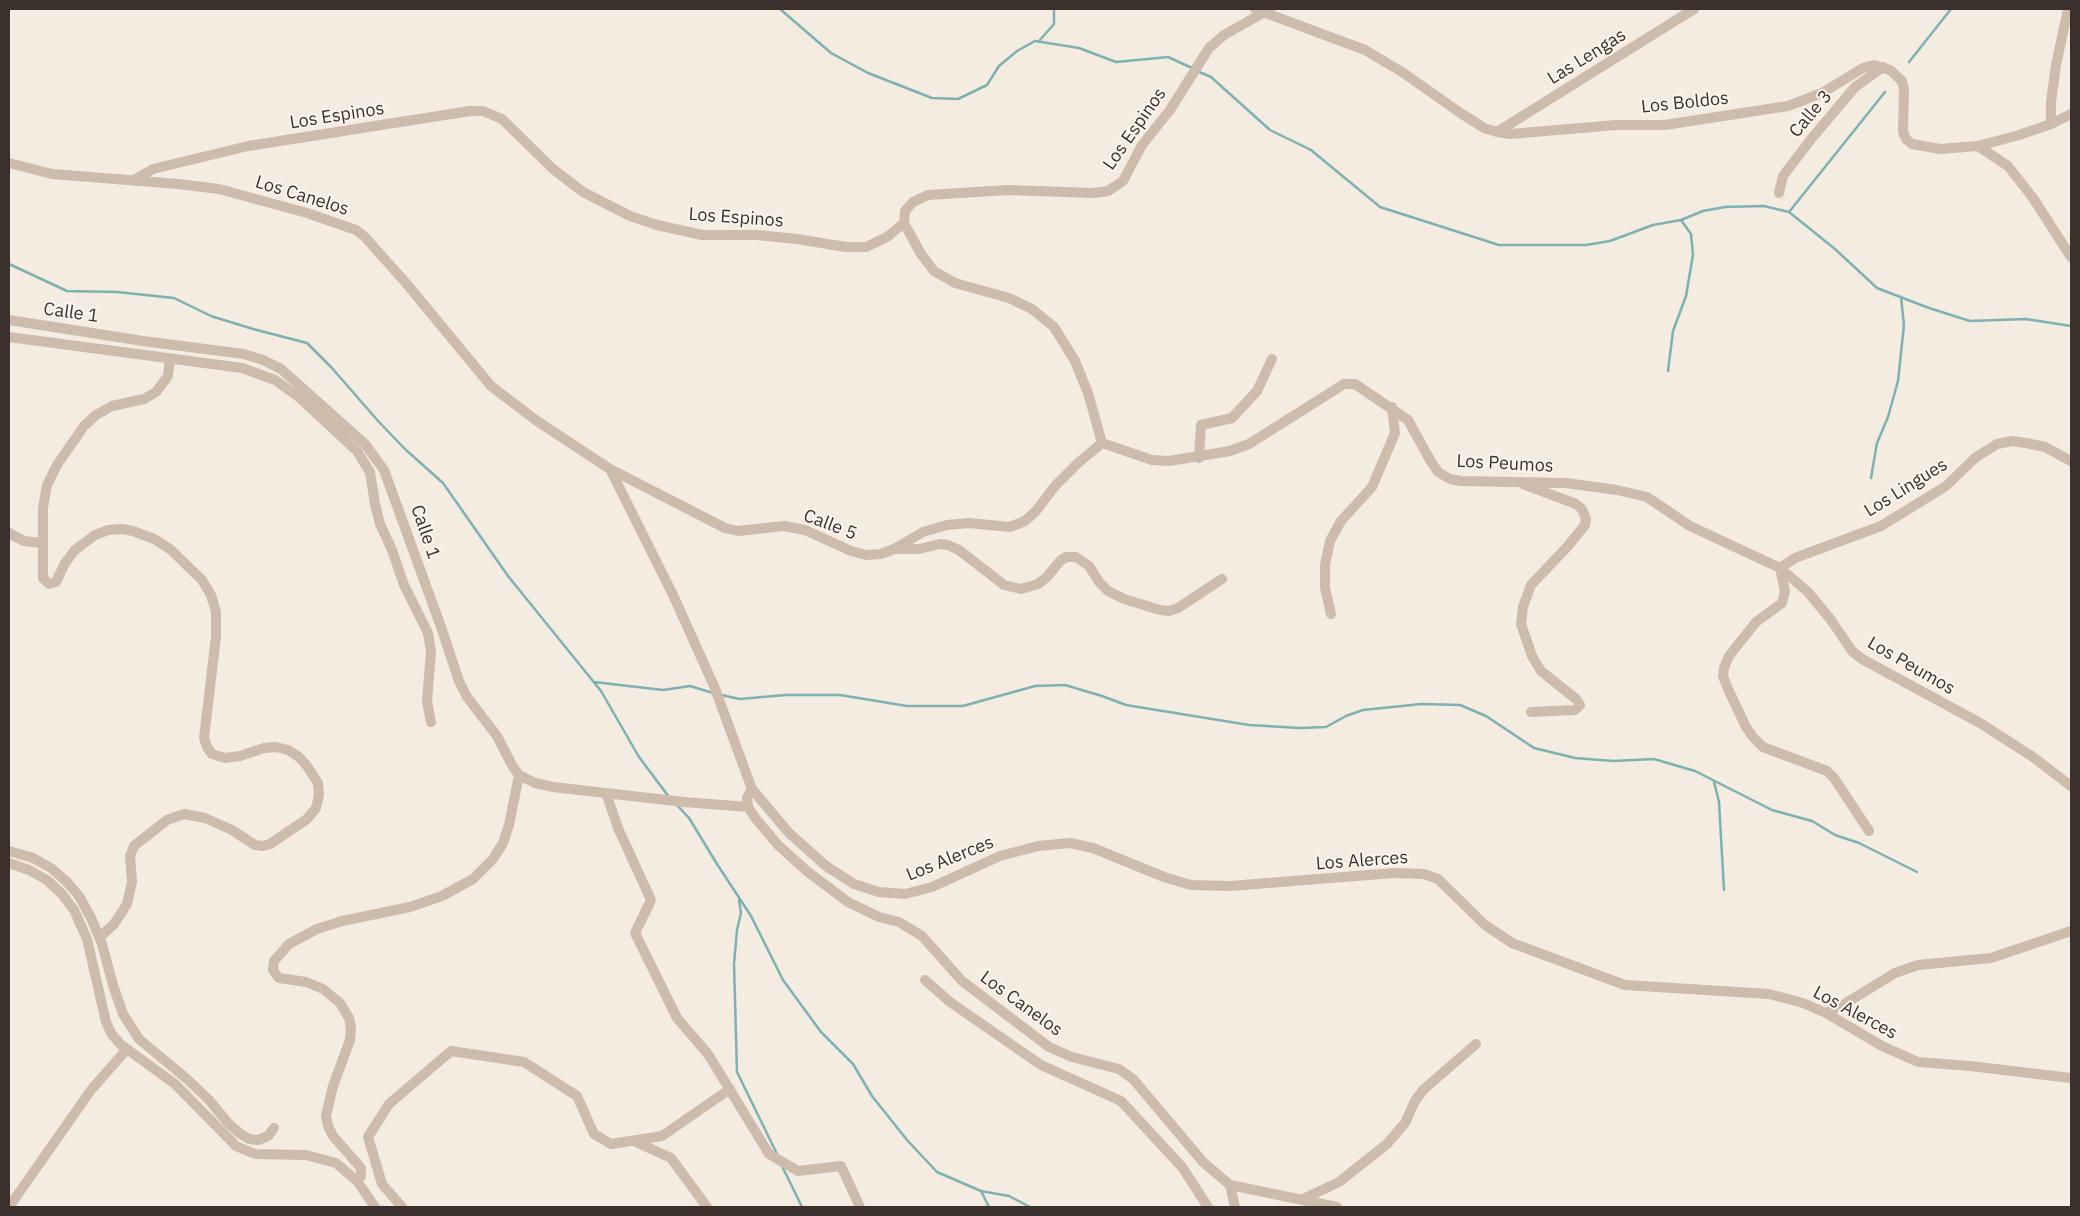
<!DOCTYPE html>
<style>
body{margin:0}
#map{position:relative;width:2080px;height:1216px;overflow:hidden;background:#f4ebe1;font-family:"IBM Plex Sans",sans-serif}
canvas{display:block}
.frame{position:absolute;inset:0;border:10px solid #3b302b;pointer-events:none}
</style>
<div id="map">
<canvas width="2080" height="1216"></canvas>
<div class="frame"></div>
</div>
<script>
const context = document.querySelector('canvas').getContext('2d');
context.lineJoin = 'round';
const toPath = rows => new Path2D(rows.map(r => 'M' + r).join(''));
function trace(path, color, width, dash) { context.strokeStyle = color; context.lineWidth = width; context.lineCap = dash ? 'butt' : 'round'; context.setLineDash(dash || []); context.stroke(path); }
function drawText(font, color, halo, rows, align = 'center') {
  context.font = font + ' "IBM Plex Sans",sans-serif'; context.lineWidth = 4; context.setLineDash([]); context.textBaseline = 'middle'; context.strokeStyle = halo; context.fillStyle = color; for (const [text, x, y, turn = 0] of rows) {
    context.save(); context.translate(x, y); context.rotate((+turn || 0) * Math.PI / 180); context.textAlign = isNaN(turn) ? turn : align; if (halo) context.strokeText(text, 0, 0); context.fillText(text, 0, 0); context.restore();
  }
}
const stream = toPath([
 [780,9,831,53,868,73,932,98,958,99,987,85,999,66,1017,51,1035,41,1079,48,1116,62,1168,57,1192,68],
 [1039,41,1054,24,1054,9],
 [1909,62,1951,9],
 [1197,71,1211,77,1270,130,1311,150,1380,207,1499,245,1586,245,1610,241,1653,225,1681,220,1703,211,1725,207,1764,206,1789,212,1835,249,1877,288,1929,308,1970,321,2026,319,2071,326],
 [1789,212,1885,92],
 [9,264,67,291,117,292,174,298,211,316,253,329,307,343,331,367,379,422,406,450,443,483,508,576,601,691,639,757,669,797],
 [1668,371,1673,331,1686,296,1693,255,1691,234,1681,220],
 [1871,478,1877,443,1888,417,1898,381,1904,325,1901,297],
 [594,682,663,690,690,686,713,693],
 [721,695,740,699,785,695,840,695,907,706,963,706,1035,686,1065,685,1102,696,1126,705,1249,725,1300,728,1326,727,1346,716,1363,710,1421,704,1460,705,1486,716,1534,748,1575,758,1613,761,1654,759,1695,771,1772,810,1812,821,1835,835,1859,843,1917,872],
 [1714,782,1719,802,1724,890],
 [676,804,689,818,717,864,751,916,783,980,821,1032,853,1064,872,1096,907,1140,937,1172,981,1191,1009,1196,1030,1207],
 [739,900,741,913,737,930,734,964,737,1072,777,1154],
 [782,1166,802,1207],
 [981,1191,989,1207]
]);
const minor = toPath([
 [1255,9,1365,50,1402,72,1459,112,1484,128,1497,132,1510,134,1616,125,1665,125,1788,106,1822,93,1863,68,1874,65,1890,70,1902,81,1904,90,1903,132,1906,139,1912,144,1940,149,1978,146,2019,135,2051,124,2071,114],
 [2051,124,2051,102,2056,65,2068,9],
 [1497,132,1694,9],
 [1978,146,2008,166,2033,198,2071,257],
 [9,163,52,174,178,184,219,189,307,213,356,230,364,236,406,283,491,386,537,421,610,469,725,528,738,531,784,526,805,530,851,551,866,555,881,554,894,549,923,532,947,525,969,523,1010,527,1025,521,1036,511,1055,486,1078,463,1102,443],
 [134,180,153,169,248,146,470,111,483,111,502,119,553,169,583,192,630,216,657,225,702,235,757,235,797,239,846,247,866,247,887,237,904,223,905,211,913,202,928,195,1008,190,1093,193,1108,191,1123,181,1142,145,1170,110,1209,48,1224,35,1270,9],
 [1779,193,1783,176,1812,138,1855,87,1883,67],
 [904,223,921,254,934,271,955,283,1009,298,1032,309,1054,327,1075,361,1088,393,1102,443],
 [9,320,143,341,244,354,263,360,281,369,365,444,384,470,441,627,459,681,467,697,497,736,513,767,519,775,535,783,553,787,684,802,748,807],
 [9,337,242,368,275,380,300,398,357,451,370,472,375,504,380,524,392,550,404,585,428,633,431,652,427,701,431,722],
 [1102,443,1152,460,1169,461,1230,451,1249,444,1344,384,1355,384,1408,420,1430,460,1438,472,1450,479,1461,481,1566,483,1617,490,1647,497,1690,526,1780,568,1808,592,1831,620,1852,651,1862,659,1980,723,2033,757,2071,786],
 [1199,458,1201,425,1232,418,1257,391,1272,359],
 [610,469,674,597,714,686,752,789,789,833,826,866,854,884,879,892,905,894,932,887,1000,856,1038,846,1070,843,1093,848,1164,877,1191,885,1230,886,1394,873,1424,874,1438,879,1485,925,1512,943,1625,985,1769,994,1803,1003,1826,1013,1882,1046,1918,1062,1970,1066,2071,1078],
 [1523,484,1576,504,1582,509,1586,519,1585,525,1568,546,1531,585,1523,607,1521,624,1532,656,1541,671,1576,699,1580,705,1575,710,1531,712],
 [9,533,24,541,42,543],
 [895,549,919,549,940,544,948,545,959,550,1004,585,1021,589,1038,584,1047,577,1060,561,1066,557,1076,557,1089,566,1099,582,1108,591,1124,599,1160,610,1169,611,1178,608,1222,579],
 [1331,614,1325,588,1325,565,1330,541,1341,521,1372,487,1395,433,1392,407],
 [752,789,747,798,748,807,756,819,778,845,808,872,848,902,879,917,899,922,922,936,962,981,1049,1047,1072,1057,1119,1069,1133,1079,1203,1162,1230,1185,1337,1207],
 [606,793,618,828,651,900,635,933,677,1018,708,1054,769,1154,798,1171,841,1166,860,1207],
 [1869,831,1834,778,1827,771,1763,747,1753,737,1746,727,1728,689,1723,676,1724,668,1729,656,1756,622,1782,603,1785,591,1780,568,1795,558,1881,526,1946,486,1975,458,1997,444,2012,441,2026,443,2045,447,2071,461],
 [9,851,33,858,51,868,66,881,79,896,91,918,102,944,113,985,123,1014,139,1039,187,1079,209,1100,228,1123,239,1133,249,1139,258,1140,268,1136,274,1128],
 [9,863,29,870,47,880,62,894,74,910,87,939,106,1022,111,1033,120,1044,175,1084,236,1146,255,1154,306,1155,336,1163,357,1181,375,1207],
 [100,937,114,924,127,904,132,882,130,856,134,846,167,820,184,814,205,818,232,830,255,845,263,846,270,844,307,819,316,808,319,795,318,783,307,766,299,757,288,750,276,747,264,748,240,756,225,758,212,754,207,747,204,738,216,637,216,612,211,595,202,580,170,549,154,539,133,531,122,529,108,530,95,535,75,550,65,563,56,582,49,584,43,578,43,508,47,485,57,465,84,426,96,415,112,406,144,399,156,392,168,376,170,359],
 [925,980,950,1002,1041,1065,1121,1101,1182,1167,1208,1207],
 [1826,1013,1846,1003,1895,973,1918,965,1991,958,2071,931],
 [634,1141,671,1158,707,1207],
 [357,1181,361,1176,361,1168,333,1136,328,1126,326,1116,333,1086,350,1040,351,1028,349,1018,340,1003,323,989,306,982,279,978,273,970,274,961,289,944,317,929,342,921,410,907,442,896,473,879,493,859,503,843,509,825,519,775],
 [1230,1185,1235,1207],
 [1303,1199,1339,1182,1387,1144,1405,1123,1415,1101,1423,1090,1476,1044],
 [9,1207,91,1090,127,1049],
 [402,1207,382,1184,368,1137,389,1104,451,1051,524,1062,577,1096,594,1134,611,1144,662,1136,730,1089]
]);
const streetNames = [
 ["Las Lengas",1587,57,-32],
 ["Los Boldos",1685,103,-6],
 ["Calle 3",1811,114,-50],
 ["Los Espinos",337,116,-9],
 ["Los Espinos",1135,129,-55],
 ["Los Canelos",302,196,17],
 ["Los Espinos",736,218,4],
 ["Calle 1",71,313,8],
 ["Los Peumos",1505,464,3],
 ["Los Lingues",1906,488,-32],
 ["Calle 5",830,525,21],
 ["Calle 1",425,532,71],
 ["Los Peumos",1911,666,30],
 ["Los Alerces",950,859,-22],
 ["Los Alerces",1362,861,-4],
 ["Los Canelos",1021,1004,36],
 ["Los Alerces",1855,1013,28]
];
trace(stream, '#7fb0b2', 2.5);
trace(minor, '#cdbbac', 10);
drawText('18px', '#3b302b', '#fbf5ee', streetNames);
</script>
